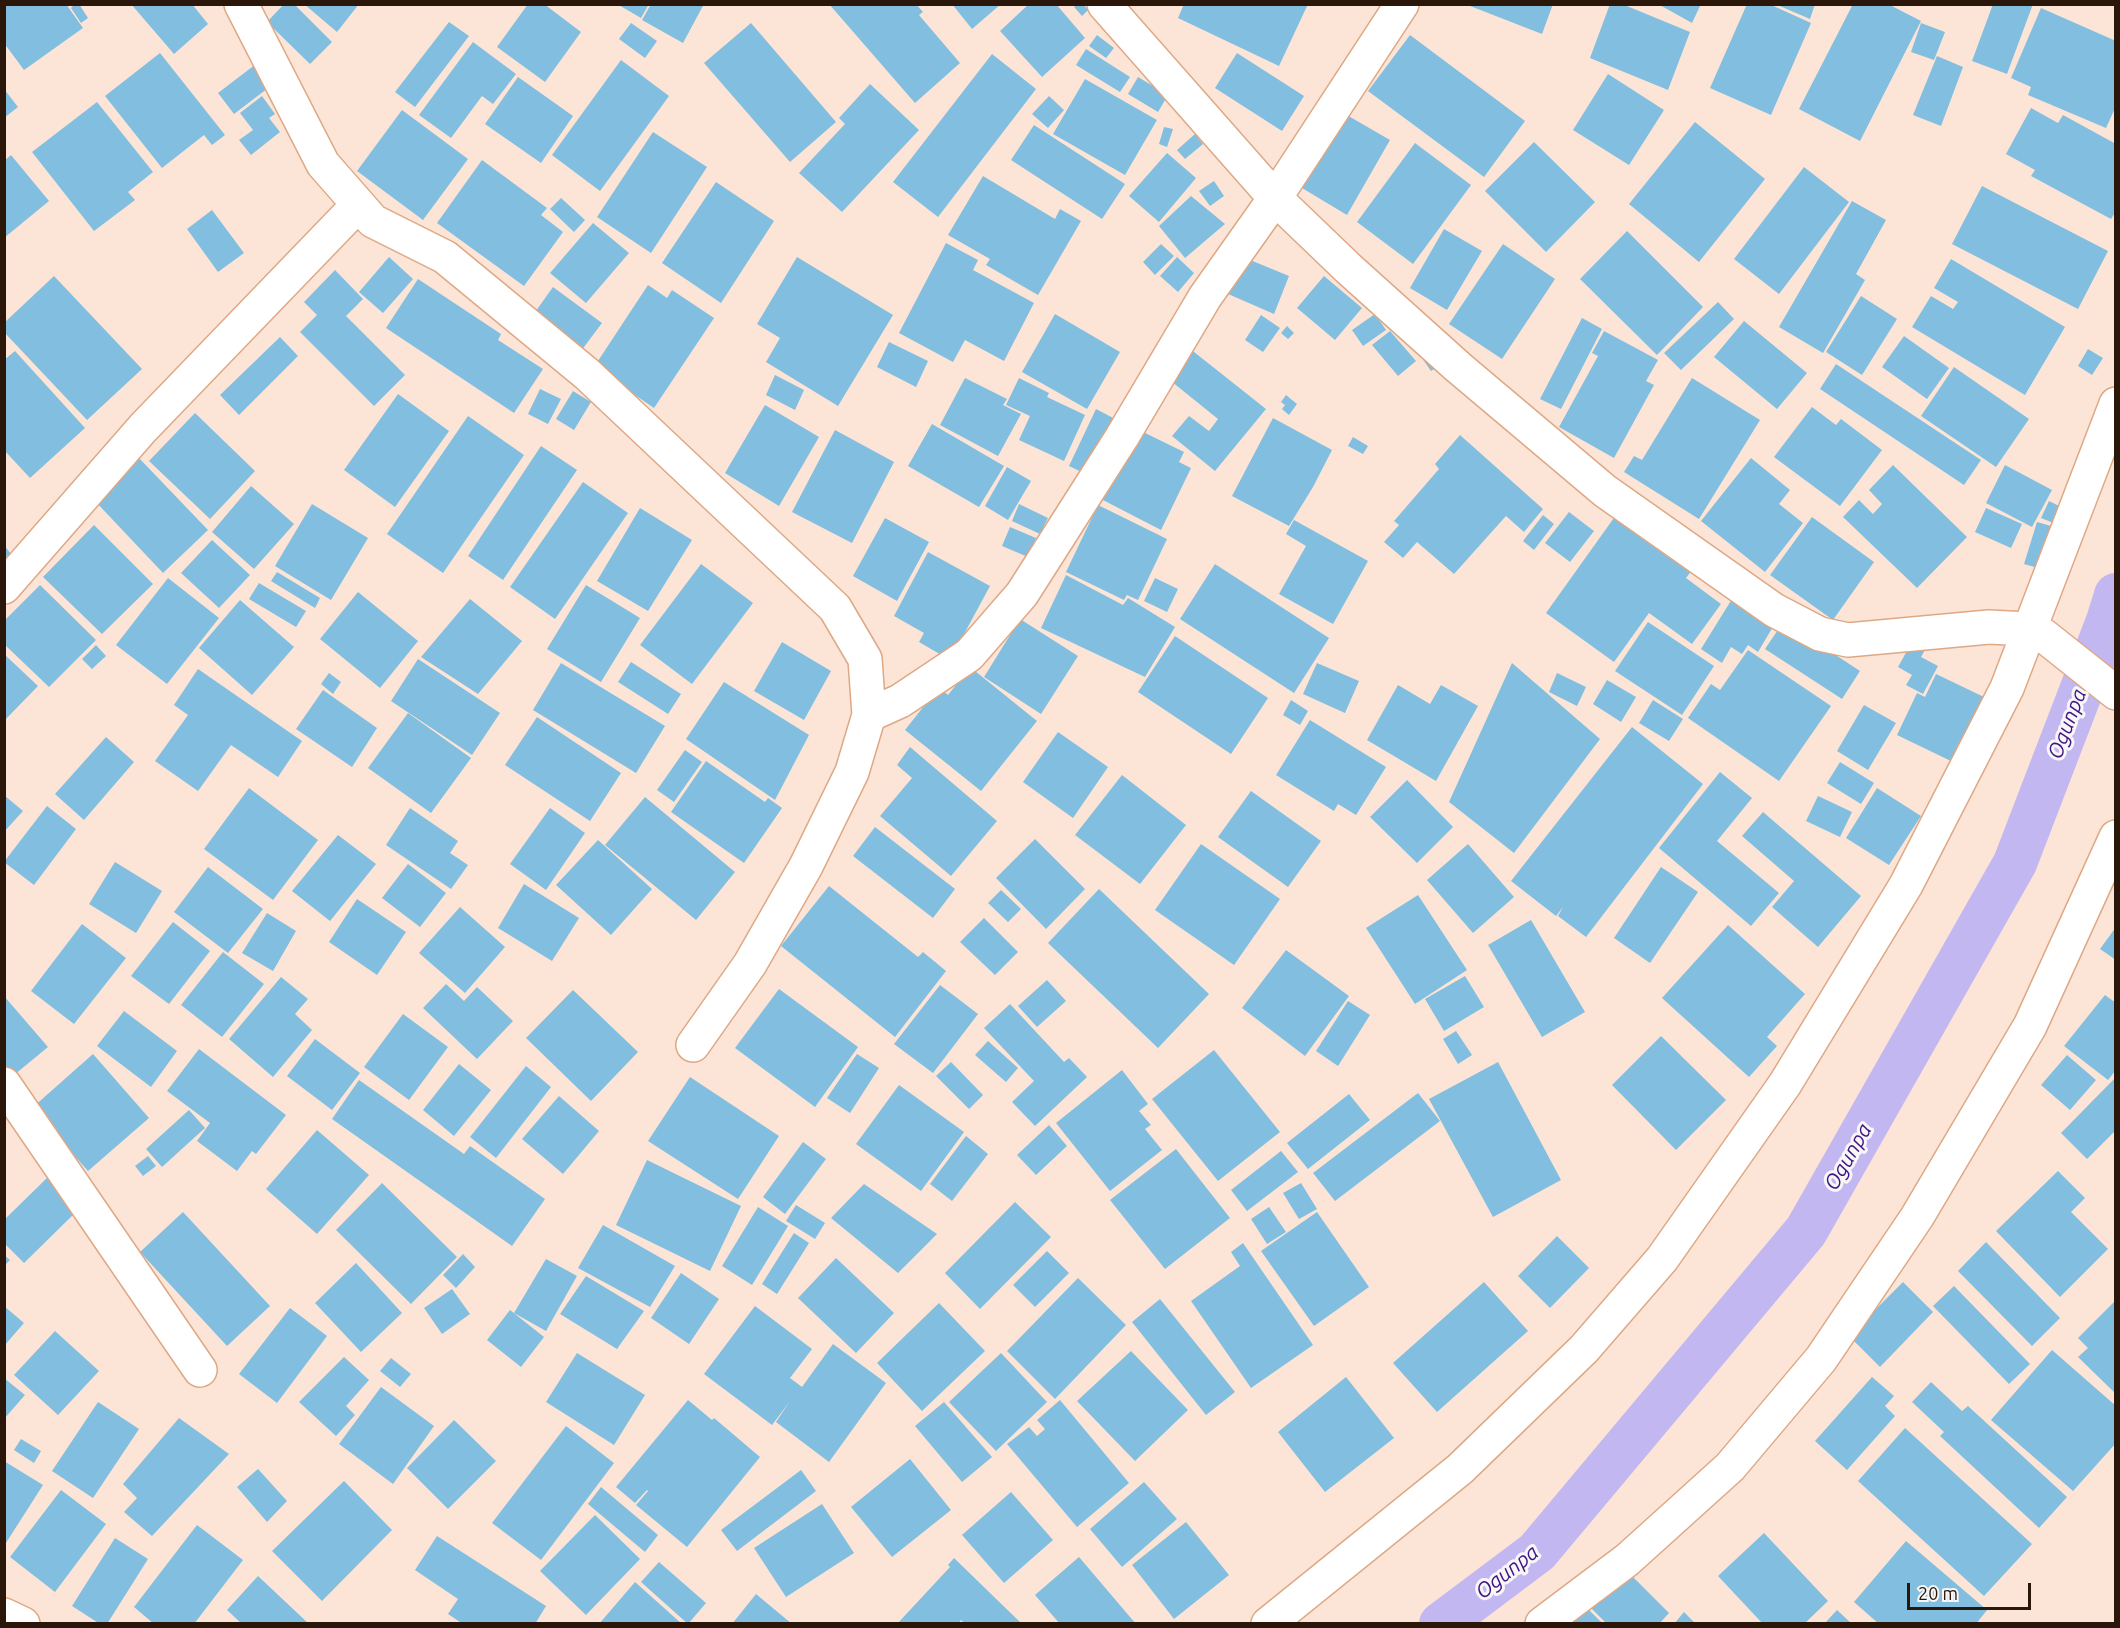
<!DOCTYPE html>
<style>
body{margin:0}
#map{position:relative;width:2120px;height:1628px;overflow:hidden;background:#fce5d6;font-family:Ubuntu,sans-serif}
canvas{display:block}
.frame{position:absolute;inset:0;border:6px solid #2b1709;pointer-events:none}
.scale{position:absolute;left:1907px;top:1583px;width:124px;height:27px;box-sizing:border-box;border:3px solid #2b1709;border-top:0;padding-left:8px;font-size:18px;line-height:21px;white-space:nowrap;color:#2b1709;-webkit-text-stroke:4px #f7f7f7;paint-order:stroke}
</style>
<div id="map">
<canvas width="2120" height="1628"></canvas>
<div class="frame"></div>
<div class="scale">20 m</div>
</div>
<script>
const context = document.querySelector('canvas').getContext('2d');
context.lineJoin = 'round';
const toPath = rows => new Path2D(rows.map(r => 'M' + r).join(''));
function trace(path, color, width, dash) { context.strokeStyle = color; context.lineWidth = width; context.lineCap = dash ? 'butt' : 'round'; context.setLineDash(dash || []); context.stroke(path); }
function fillPath(path, color) { context.fillStyle = color; context.fill(path, 'evenodd'); }
function drawText(font, color, halo, rows, align = 'center') {
  context.font = font + ' Ubuntu,sans-serif'; context.lineWidth = 6; context.setLineDash([]); context.textBaseline = 'middle'; context.strokeStyle = halo; context.fillStyle = color; for (const [text, x, y, turn = 0] of rows) {
    context.save(); context.translate(x, y); context.rotate((+turn || 0) * Math.PI / 180); context.textAlign = isNaN(turn) ? turn : align; if (halo) context.strokeText(text, 0, 0); context.fillText(text, 0, 0); context.restore();
  }
}
const canal = toPath([
 [1441,1624,1537,1552,1806,1231,2015,863,2108,621,2116,595]
]);
const building = toPath([
 [4,4,66,4,83,28,24,70,4,43],
 [75,4,79,4,88,18,81,23,71,8],
 [131,4,192,4,208,24,174,54],
 [284,4,294,4,332,42,310,64,267,22],
 [304,4,359,4,337,32],
 [528,4,544,4,581,32,545,82,497,47],
 [617,4,649,4,641,18],
 [651,4,704,4,683,43,642,20],
 [829,4,916,4,923,12,919,15,960,63,915,103],
 [952,4,1001,4,972,29],
 [1029,4,1056,4,1085,38,1042,77,1000,31],
 [1077,4,1083,4,1088,10,1082,16,1074,7],
 [1184,4,1308,4,1279,66,1178,18],
 [1465,4,1553,4,1542,34],
 [1610,4,1622,4,1690,32,1668,90,1590,58],
 [1658,4,1701,4,1692,23],
 [1747,4,1769,4,1811,23,1771,115,1710,88],
 [1775,4,1815,4,1810,19],
 [1853,4,1888,4,1921,21,1860,141,1799,109],
 [1993,4,2033,4,2007,74,1972,61],
 [2041,8,2116,41,2116,106,2106,128,2028,95,2031,87,2011,78],
 [449,22,469,36,415,107,395,92],
 [631,23,657,41,645,58,619,39],
 [751,23,836,122,790,162,704,63],
 [1921,23,1945,32,1934,60,1911,52],
 [1097,35,1114,48,1106,58,1089,46],
 [1410,35,1525,121,1484,177,1368,91],
 [473,42,516,74,493,104,482,96,451,138,419,115],
 [1086,49,1130,77,1120,92,1076,65],
 [160,53,225,135,212,145,204,135,162,168,105,96],
 [1237,53,1304,96,1282,131,1215,88],
 [992,54,1036,89,938,217,893,182],
 [1937,56,1963,67,1941,126,1913,115],
 [621,60,669,96,600,191,552,155],
 [256,64,272,85,234,114,218,93],
 [1608,74,1664,110,1629,165,1573,130],
 [518,77,573,116,541,163,485,124],
 [1138,77,1168,95,1158,112,1128,94],
 [1085,79,1157,120,1125,175,1053,134],
 [870,84,919,130,842,212,799,173,845,124,839,118],
 [4,89,18,107,4,118],
 [262,96,275,114,269,118,280,132,251,155,239,140,253,130,240,113],
 [1049,96,1064,110,1048,128,1032,114],
 [97,102,153,172,128,192,135,200,94,231,32,152],
 [2031,108,2058,123,2063,115,2116,144,2116,211,2111,219,2031,176,2035,170,2006,154],
 [402,110,468,159,423,220,357,171],
 [1345,114,1390,140,1347,215,1302,188],
 [1695,122,1765,179,1699,262,1629,204],
 [1034,125,1125,184,1102,219,1011,160],
 [1164,127,1173,129,1167,147,1159,144],
 [653,132,707,167,651,253,597,217],
 [1195,134,1203,144,1185,159,1177,150],
 [1534,142,1595,202,1546,252,1485,191],
 [1415,143,1471,185,1413,264,1357,222],
 [1167,153,1196,178,1159,222,1129,196],
 [11,155,49,201,4,238,4,161],
 [482,160,547,208,541,215,563,232,524,286,437,223],
 [1804,167,1849,202,1779,294,1734,259],
 [983,176,1055,219,1060,209,1081,221,1038,295,986,265,990,259,948,235],
 [1214,181,1224,196,1210,206,1199,191],
 [716,182,774,221,721,303,662,263],
 [1982,186,2108,251,2078,309,1952,244],
 [1191,196,1225,224,1185,258,1159,226],
 [561,198,585,220,574,232,550,209],
 [1852,201,1886,220,1856,274,1865,280,1823,353,1779,327],
 [212,210,244,253,218,272,187,229],
 [593,223,629,253,586,303,550,273],
 [1444,229,1482,251,1447,310,1410,288],
 [1627,231,1703,307,1657,355,1580,279],
 [946,243,978,260,973,270,1034,303,1004,361,965,340,953,362,899,333],
 [1161,244,1174,256,1155,275,1143,262],
 [1503,244,1555,279,1502,359,1449,324],
 [1238,255,1289,276,1274,314,1219,290],
 [389,257,413,279,383,313,359,292],
 [797,257,893,315,838,406,766,362,780,338,757,324],
 [1177,257,1194,273,1178,292,1160,276],
 [1951,259,2065,327,2025,395,1912,327,1931,296,1953,309,1958,302,1934,288],
 [335,270,363,299,346,316,405,375,374,406,300,332,317,315,304,302],
 [54,276,142,369,87,420,4,332,4,323],
 [1324,276,1362,308,1335,340,1297,308],
 [418,279,501,334,498,340,543,369,514,413,386,328],
 [648,285,667,298,672,290,714,318,654,408,594,367],
 [553,287,602,323,581,351,533,315],
 [1861,296,1897,319,1862,375,1826,352],
 [1718,302,1734,319,1681,370,1664,353],
 [1055,314,1120,352,1087,409,1022,372],
 [1375,314,1386,330,1363,346,1352,330],
 [1261,315,1280,328,1263,352,1245,340],
 [1582,318,1602,329,1561,409,1540,399],
 [1744,321,1807,373,1777,409,1714,357],
 [1287,326,1294,333,1288,339,1281,333],
 [1390,331,1416,361,1398,376,1372,345],
 [1604,331,1658,360,1646,381,1654,385,1614,458,1559,427,1598,356,1592,353],
 [1904,336,1949,368,1927,399,1882,367],
 [280,337,298,356,239,415,220,395],
 [889,342,928,361,916,387,877,367],
 [1189,348,1266,409,1215,471,1172,436,1189,416,1209,431,1218,419,1166,377],
 [2088,349,2103,358,2092,375,2078,366],
 [15,351,85,428,30,478,4,450,4,360],
 [1428,355,1436,368,1431,371,1422,358],
 [1836,364,1981,460,1964,485,1820,389],
 [1954,367,2029,419,1996,467,1921,416],
 [775,375,804,390,795,410,766,395],
 [965,378,1007,399,1003,405,1021,414,998,456,940,425],
 [1019,378,1049,393,1047,397,1085,415,1064,461,1019,440,1030,416,1006,405],
 [1692,378,1760,420,1699,519,1624,472,1634,456,1642,460],
 [540,389,561,399,548,424,528,414],
 [573,391,591,402,574,430,556,419],
 [398,394,449,431,395,507,344,470],
 [1286,395,1297,404,1289,415,1282,409,1285,405,1281,402],
 [765,405,819,437,779,506,725,473],
 [1812,407,1836,425,1841,419,1882,450,1840,506,1774,457],
 [1096,409,1119,421,1092,477,1069,466],
 [195,413,255,471,210,519,149,461],
 [468,416,524,455,443,573,387,534],
 [1273,418,1332,450,1313,487,1289,526,1232,496],
 [932,424,1004,466,979,507,908,466],
 [1137,429,1184,452,1179,462,1191,468,1161,530,1101,499],
 [835,430,894,462,852,543,792,512],
 [1460,435,1543,509,1524,532,1506,516,1454,574,1417,542,1403,558,1384,542,1399,525,1394,521,1439,469,1435,464],
 [1353,437,1368,446,1363,454,1348,446],
 [541,446,577,470,503,580,468,556],
 [139,458,208,530,163,573,95,501],
 [1751,458,1790,490,1779,504,1803,523,1765,572,1701,521],
 [1893,465,1967,537,1917,588,1843,517,1859,500,1873,514,1882,504,1869,490],
 [2005,465,2052,490,2032,527,1986,503],
 [1007,467,1031,481,1008,520,985,506],
 [583,482,628,513,555,619,510,587],
 [251,486,294,524,254,569,212,532],
 [2049,501,2063,508,2056,524,2041,518],
 [312,504,368,538,331,600,275,566],
 [1019,504,1048,518,1040,534,1012,521],
 [1098,505,1167,539,1138,600,1127,595,1124,600,1066,572],
 [640,508,692,540,648,611,597,581],
 [1986,508,2022,524,2011,548,1975,532],
 [1569,512,1594,531,1570,562,1545,543],
 [1543,515,1554,524,1534,550,1523,541],
 [1616,515,1692,570,1686,578,1721,604,1692,644,1649,613,1614,662,1546,613],
 [1812,517,1874,562,1833,620,1770,575],
 [885,518,929,542,897,601,853,576],
 [1294,520,1368,561,1333,624,1279,594,1306,546,1286,534],
 [2037,522,2058,528,2045,570,2024,564],
 [94,525,153,584,102,634,43,577],
 [1010,527,1036,538,1028,557,1002,546],
 [212,540,250,575,219,608,181,573],
 [4,545,11,554,4,558],
 [928,552,990,586,950,660,919,642,924,633,894,616],
 [701,564,753,603,692,684,640,645],
 [1215,564,1329,638,1294,693,1180,619],
 [277,572,320,598,315,608,271,581],
 [1066,575,1123,605,1128,598,1175,627,1145,677,1041,628],
 [168,578,219,618,167,684,116,645],
 [1155,578,1178,589,1167,612,1144,601],
 [259,583,306,611,296,627,249,599],
 [40,585,96,640,49,687,4,644,4,621],
 [586,585,640,618,601,682,547,649],
 [358,592,418,641,380,688,320,639],
 [470,599,522,641,478,694,421,657],
 [1732,599,1774,625,1758,652,1748,645,1742,654,1731,647,1722,663,1701,649],
 [240,600,294,647,252,695,199,648],
 [1020,619,1078,656,1041,714,984,677],
 [1784,621,1860,671,1842,699,1765,649],
 [1648,622,1714,666,1682,715,1615,671],
 [1175,636,1268,698,1231,754,1138,692],
 [1913,640,1926,648,1921,657,1938,666,1923,694,1906,685,1912,675,1898,667],
 [782,642,831,671,804,720,754,691],
 [96,645,106,656,92,669,82,659],
 [1748,650,1831,706,1779,781,1688,718,1711,684,1720,690],
 [4,654,38,686,4,721],
 [418,659,500,713,472,755,391,701],
 [631,662,681,694,668,714,618,682],
 [561,663,665,726,636,773,533,710],
 [1317,663,1359,681,1345,713,1303,694],
 [1512,663,1600,739,1514,853,1449,802],
 [970,667,1037,721,981,791,905,730,939,687,948,695],
 [198,669,302,741,278,777,231,745,198,791,155,761,188,715,174,705],
 [329,673,341,682,333,694,321,684],
 [1557,673,1586,687,1577,706,1549,692],
 [1936,674,1984,697,1953,762,1897,735,1917,693,1925,697],
 [1607,680,1636,697,1621,722,1593,704],
 [724,682,809,735,775,800,686,739],
 [1398,685,1430,704,1441,685,1478,706,1436,781,1367,740],
 [323,690,377,728,352,767,296,729],
 [1291,700,1308,711,1300,725,1283,715],
 [1653,700,1683,719,1669,741,1639,723],
 [1864,705,1896,723,1868,770,1837,751],
 [408,713,471,758,431,813,368,768],
 [537,717,621,773,590,821,505,765],
 [1310,720,1386,767,1356,815,1338,804,1334,811,1276,775],
 [1632,727,1703,784,1586,937,1558,916,1563,907,1556,916,1511,881],
 [1058,732,1108,767,1073,818,1023,782],
 [106,737,134,762,84,820,55,794],
 [910,747,997,821,951,876,880,816,912,778,897,765],
 [685,750,702,762,674,802,657,790],
 [706,761,765,802,768,798,782,808,744,863,671,812],
 [1840,762,1874,783,1861,804,1827,783],
 [1720,772,1752,798,1717,841,1779,893,1751,926,1659,848],
 [1122,775,1186,825,1140,884,1075,835],
 [1407,780,1453,827,1417,863,1370,817],
 [249,788,318,840,273,900,204,849],
 [1877,788,1921,816,1889,865,1846,838],
 [1251,791,1321,841,1288,887,1218,837],
 [4,795,23,811,4,832],
 [1818,796,1852,812,1840,837,1806,821],
 [645,797,735,872,696,920,605,845],
 [47,806,76,829,34,885,4,862],
 [410,808,458,841,450,853,468,865,451,889,386,845],
 [550,808,585,833,546,890,510,864],
 [1763,812,1861,896,1818,947,1772,907,1794,881,1742,836],
 [875,827,955,889,933,918,853,856],
 [338,835,376,864,330,921,292,891],
 [1035,839,1085,889,1046,929,996,878],
 [598,840,652,889,611,935,556,885],
 [1201,844,1280,899,1234,965,1155,910],
 [1468,844,1514,897,1473,933,1427,880],
 [115,862,162,891,136,933,89,904],
 [408,864,446,893,420,927,382,898],
 [208,867,263,909,228,953,174,912],
 [1661,867,1698,892,1650,963,1614,938],
 [524,884,579,918,552,961,498,928],
 [829,886,918,957,923,952,946,971,895,1037,781,946],
 [1099,889,1209,994,1158,1048,1048,943],
 [1001,890,1021,909,1008,922,988,903],
 [1418,895,1467,970,1415,1004,1366,928],
 [357,899,406,932,377,975,329,942],
 [460,907,505,947,465,993,419,953],
 [267,913,296,931,273,971,242,953],
 [984,918,1018,952,995,975,960,942],
 [1531,920,1585,1012,1542,1037,1488,945],
 [173,922,210,951,169,1004,131,976],
 [82,924,126,958,74,1024,31,991],
 [1728,925,1805,994,1767,1037,1777,1046,1749,1077,1662,998],
 [2116,927,2116,960,2100,949],
 [1286,950,1349,996,1305,1056,1242,1008],
 [223,952,264,984,222,1037,181,1005],
 [1465,976,1484,1007,1444,1031,1425,999],
 [281,977,308,999,295,1014,312,1030,273,1077,229,1039],
 [1047,980,1066,1001,1037,1027,1018,1006],
 [446,984,464,1001,477,987,513,1021,477,1059,423,1008],
 [940,985,978,1014,933,1073,894,1044],
 [779,989,858,1047,815,1107,735,1048],
 [573,990,638,1052,591,1101,526,1038],
 [2105,995,2116,1003,2116,1070,2108,1080,2064,1046],
 [4,996,48,1047,14,1075,4,1064],
 [1348,1001,1370,1015,1338,1066,1316,1051],
 [1010,1004,1064,1062,1069,1058,1087,1077,1035,1126,1012,1102,1034,1081,984,1028],
 [124,1011,177,1051,151,1087,97,1046],
 [403,1014,448,1047,409,1100,364,1067],
 [1456,1031,1472,1055,1458,1064,1443,1039],
 [1661,1036,1726,1100,1676,1150,1612,1085],
 [315,1039,360,1073,332,1110,287,1076],
 [988,1041,1018,1068,1006,1082,975,1055],
 [199,1049,286,1115,256,1154,252,1151,237,1171,197,1141,210,1123,167,1091],
 [1214,1050,1280,1132,1218,1181,1152,1099],
 [93,1054,149,1118,88,1171,32,1108],
 [857,1054,879,1068,850,1113,827,1098],
 [2067,1055,2096,1080,2070,1110,2041,1085],
 [951,1062,983,1095,969,1109,936,1076],
 [1498,1062,1561,1180,1493,1217,1429,1099],
 [459,1064,491,1090,454,1136,423,1110],
 [526,1066,551,1087,496,1158,470,1137],
 [1122,1070,1148,1104,1139,1111,1151,1125,1145,1129,1162,1150,1110,1191,1056,1123],
 [690,1077,779,1136,738,1199,648,1141],
 [2116,1077,2116,1130,2087,1159,2061,1133],
 [359,1080,464,1154,470,1146,545,1199,512,1246,332,1119],
 [899,1085,964,1132,921,1191,856,1144],
 [1418,1093,1440,1121,1335,1201,1313,1173],
 [1349,1094,1370,1120,1308,1169,1287,1143],
 [559,1096,599,1131,563,1174,522,1139],
 [189,1110,205,1128,162,1167,146,1149],
 [1049,1125,1067,1146,1036,1175,1017,1155],
 [317,1130,369,1175,317,1234,266,1189],
 [966,1136,988,1154,952,1201,930,1184],
 [803,1142,826,1159,785,1214,763,1197],
 [1176,1149,1230,1218,1165,1269,1110,1200],
 [1281,1151,1298,1172,1247,1211,1231,1190],
 [148,1156,156,1166,143,1176,135,1166],
 [647,1160,741,1206,710,1271,616,1225],
 [2058,1171,2085,1198,2071,1212,2108,1249,2060,1297,1996,1231],
 [48,1177,79,1209,24,1263,4,1243,4,1220],
 [382,1183,457,1257,411,1304,336,1230],
 [1301,1183,1317,1209,1299,1219,1283,1193],
 [864,1184,937,1234,898,1273,831,1218],
 [1015,1202,1051,1237,980,1309,945,1273],
 [796,1205,825,1223,815,1239,786,1221],
 [758,1207,788,1226,752,1285,722,1266],
 [1269,1207,1286,1232,1267,1244,1251,1219],
 [183,1212,270,1306,227,1346,140,1252],
 [1317,1212,1369,1287,1314,1326,1261,1251],
 [603,1225,675,1266,650,1307,578,1268],
 [794,1233,809,1243,777,1294,762,1284],
 [1557,1236,1589,1268,1550,1308,1518,1276],
 [1986,1242,2060,1318,2032,1346,1958,1271],
 [1243,1243,1313,1345,1251,1388,1191,1301,1240,1266,1231,1252],
 [1047,1251,1069,1273,1035,1307,1013,1285],
 [463,1254,475,1267,456,1288,443,1275],
 [4,1255,10,1260,4,1266],
 [836,1258,894,1313,856,1353,798,1298],
 [546,1259,577,1276,546,1331,514,1313],
 [356,1263,402,1313,361,1352,315,1303],
 [681,1273,719,1299,689,1344,651,1318],
 [586,1276,644,1311,617,1349,560,1314],
 [1078,1278,1126,1325,1055,1399,1007,1351],
 [1484,1282,1528,1331,1437,1412,1393,1363],
 [1903,1282,1933,1312,1880,1367,1849,1336],
 [1954,1286,2030,1364,2009,1384,1933,1306],
 [452,1289,470,1314,442,1334,424,1308],
 [1160,1299,1235,1392,1206,1415,1132,1322],
 [2116,1300,2116,1394,2078,1357,2088,1348,2078,1338],
 [939,1303,985,1351,922,1411,877,1363],
 [4,1306,24,1323,4,1346],
 [755,1306,812,1349,790,1378,802,1387,833,1344,886,1383,829,1462,776,1422,790,1401,772,1425,704,1374],
 [290,1308,327,1336,277,1403,239,1374],
 [510,1310,544,1337,521,1367,487,1340],
 [55,1331,99,1371,58,1415,14,1375],
 [2052,1350,2116,1406,2116,1443,2073,1491,1991,1420],
 [1131,1351,1188,1410,1135,1461,1077,1401],
 [577,1353,645,1395,614,1445,546,1402],
 [1001,1353,1047,1402,996,1451,949,1402],
 [344,1357,369,1380,346,1406,355,1415,336,1436,299,1402],
 [391,1358,411,1374,400,1387,380,1371],
 [1346,1377,1394,1438,1325,1492,1278,1432],
 [1872,1377,1894,1396,1885,1406,1895,1416,1847,1470,1815,1441],
 [4,1378,25,1395,4,1419],
 [1931,1382,1962,1411,1968,1406,2067,1497,2039,1528,1940,1436,1944,1432,1912,1402],
 [381,1387,434,1426,393,1484,339,1444],
 [688,1400,712,1420,714,1418,760,1457,687,1547,636,1505,648,1491,647,1490,635,1503,616,1487],
 [1060,1400,1129,1483,1077,1527,1007,1444,1029,1427,1037,1436,1045,1429,1037,1420],
 [98,1402,139,1429,93,1498,52,1471],
 [944,1402,992,1457,962,1482,915,1426],
 [179,1418,229,1454,152,1536,124,1512,137,1498,123,1484],
 [454,1420,496,1461,448,1509,407,1468],
 [566,1426,614,1463,541,1560,492,1523],
 [1905,1428,2032,1544,1984,1596,1858,1481],
 [21,1439,41,1451,34,1463,14,1450],
 [910,1459,951,1510,892,1557,851,1507],
 [4,1461,43,1485,4,1546],
 [258,1469,287,1501,267,1522,237,1487],
 [801,1470,816,1491,737,1551,721,1530],
 [344,1481,392,1530,322,1601,272,1551],
 [1144,1482,1177,1519,1122,1567,1090,1529],
 [601,1487,658,1535,645,1552,588,1504],
 [61,1490,106,1524,55,1592,10,1557],
 [1011,1492,1053,1540,1004,1583,962,1535],
 [822,1504,854,1553,786,1597,754,1548],
 [595,1515,640,1559,586,1615,540,1571],
 [1186,1522,1229,1575,1174,1619,1132,1565],
 [197,1525,243,1560,194,1624,154,1624,134,1607],
 [1764,1533,1828,1601,1804,1624,1763,1624,1718,1576],
 [437,1536,546,1606,535,1624,463,1624,448,1614,458,1599,415,1570],
 [115,1538,148,1559,107,1624,100,1624,72,1606],
 [1906,1541,1987,1610,1976,1624,1879,1624,1854,1602],
 [1079,1557,1136,1624,1060,1624,1035,1595],
 [954,1558,1022,1624,965,1624,961,1620,958,1624,897,1624,950,1567,948,1565],
 [659,1562,706,1603,688,1624,641,1582],
 [1628,1572,1669,1613,1659,1624,1607,1624,1591,1608],
 [258,1576,309,1624,242,1624,227,1610],
 [635,1582,682,1624,599,1624],
 [756,1594,792,1624,732,1624],
 [1583,1604,1601,1622,1564,1624],
 [1837,1610,1852,1624,1824,1624],
 [1684,1612,1696,1624,1674,1624]
]);
const minor = toPath([
 [241,4,323,164,373,221,445,257,587,374,835,608,865,659,869,715,852,772,806,866,750,964,693,1045],
 [1104,4,1275,198,1349,269,1458,367,1605,491,1774,610,1820,634,1848,640,1989,627,2028,629,2043,635,2116,693],
 [4,587,143,428,358,205],
 [869,715,900,701,969,655,1022,594,1122,437,1205,297,1275,198,1402,4],
 [4,1084,200,1370],
 [4,1615,23,1624],
 [1268,1624,1460,1469,1584,1349,1662,1259,1785,1084,1906,885,2007,688,2116,404],
 [1542,1624,1627,1560,1730,1467,1821,1359,1917,1217,2030,1026,2116,837]
]);
const waterNames = [
 ["Ogunpa",2067,724,-69],
 ["Ogunpa",1848,1157,-60],
 ["Ogunpa",1507,1572,-38]
];
trace(canal, '#c3b7f1', 44);
fillPath(building, '#81bee0');
trace(minor, '#dea885', 36);
trace(minor, '#fff', 33);
drawText('italic 21px', '#411483', '#f7f7f7', waterNames);
</script>
